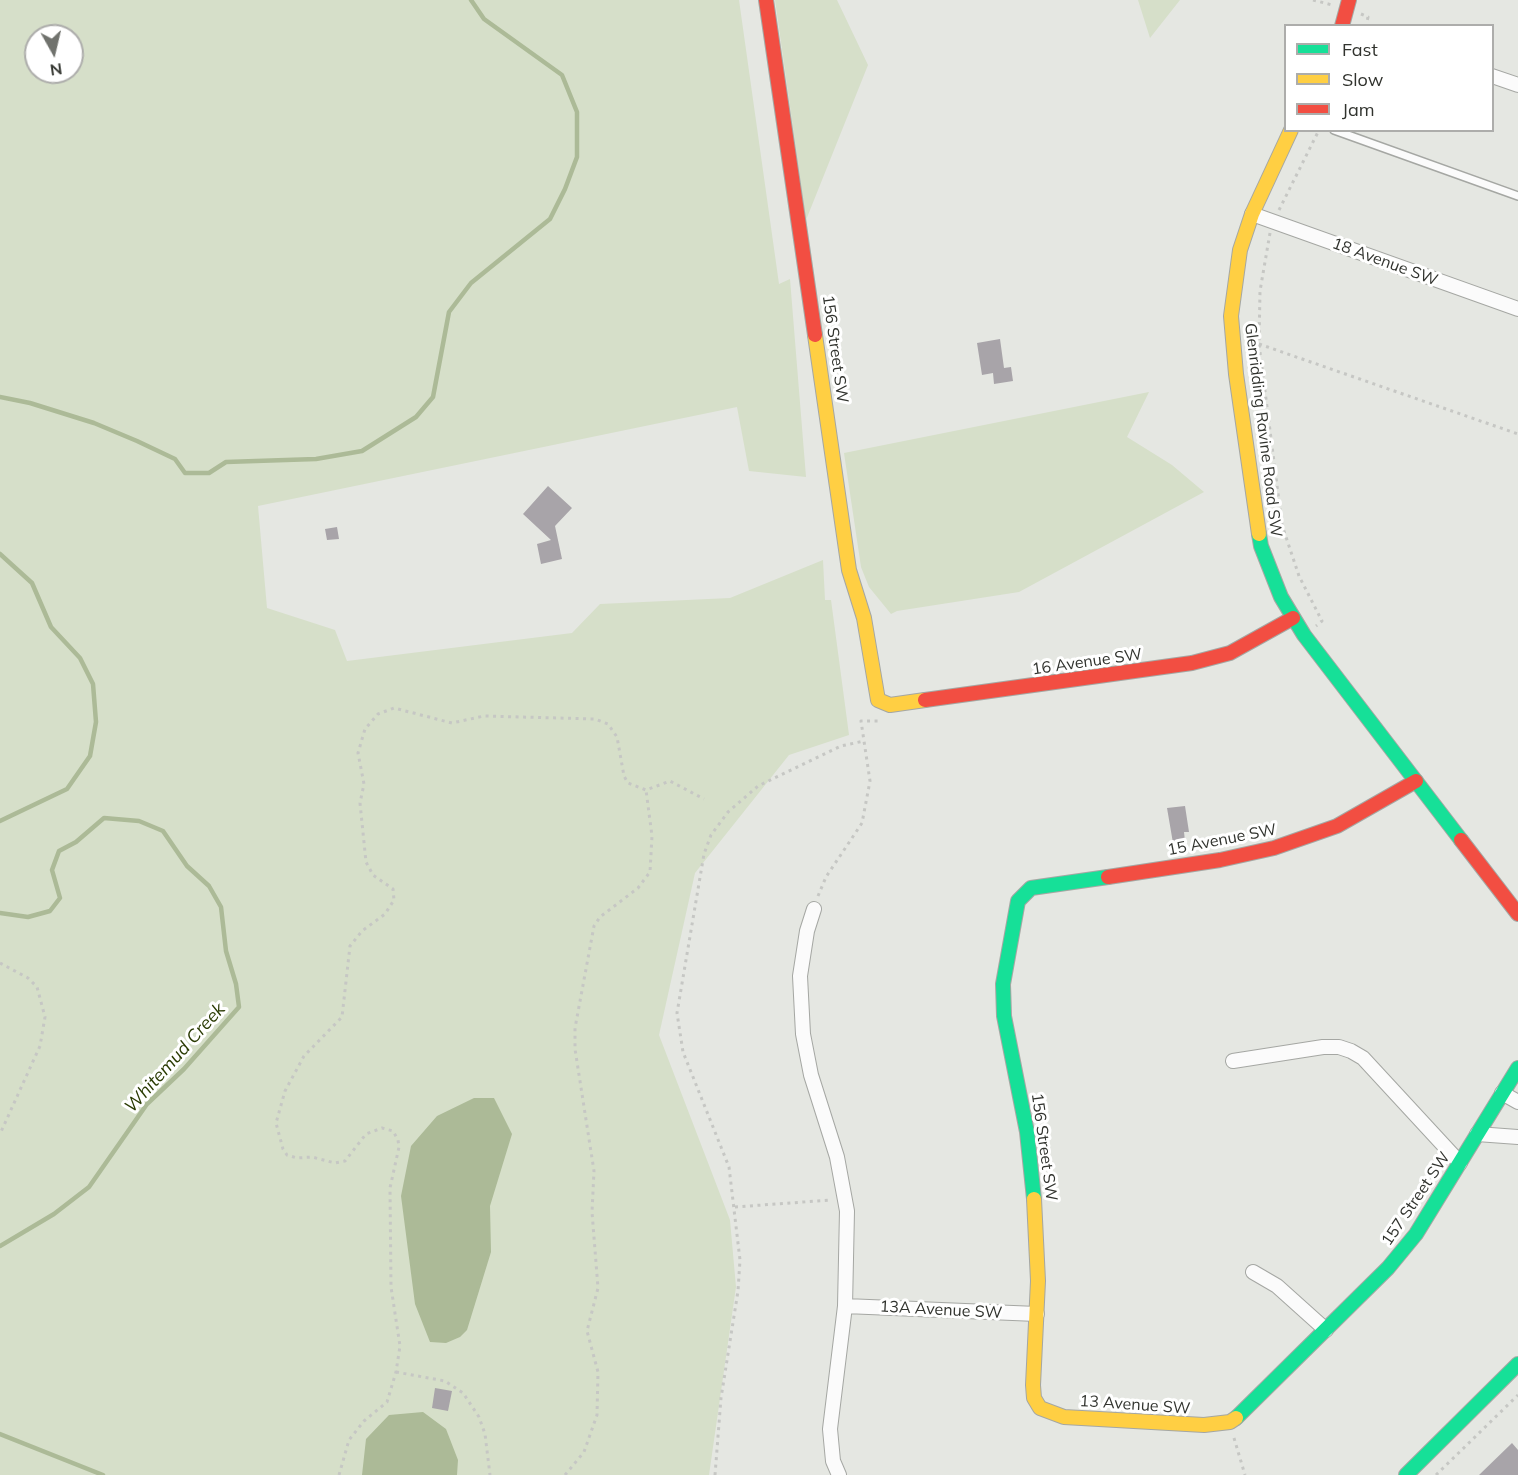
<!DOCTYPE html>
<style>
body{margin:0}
#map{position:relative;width:1518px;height:1475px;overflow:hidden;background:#e5e7e2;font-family:Mulish,sans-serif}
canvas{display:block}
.legend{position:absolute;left:1284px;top:24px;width:210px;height:108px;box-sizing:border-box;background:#fff;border:2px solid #adadab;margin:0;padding:8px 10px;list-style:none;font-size:18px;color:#31332e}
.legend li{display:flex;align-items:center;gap:12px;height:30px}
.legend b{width:30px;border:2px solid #adadab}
.north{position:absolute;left:24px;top:24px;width:60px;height:60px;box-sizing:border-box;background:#fff;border:2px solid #adadab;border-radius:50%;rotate:172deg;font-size:16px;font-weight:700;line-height:24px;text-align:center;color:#31332e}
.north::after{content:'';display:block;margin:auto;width:21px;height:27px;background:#70726d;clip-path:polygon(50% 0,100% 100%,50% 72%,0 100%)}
</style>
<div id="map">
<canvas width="1518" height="1475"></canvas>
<ul class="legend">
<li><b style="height:8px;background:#16e098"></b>Fast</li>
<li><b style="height:8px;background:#ffcf43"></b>Slow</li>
<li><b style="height:8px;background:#f24e42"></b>Jam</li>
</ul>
<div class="north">N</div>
</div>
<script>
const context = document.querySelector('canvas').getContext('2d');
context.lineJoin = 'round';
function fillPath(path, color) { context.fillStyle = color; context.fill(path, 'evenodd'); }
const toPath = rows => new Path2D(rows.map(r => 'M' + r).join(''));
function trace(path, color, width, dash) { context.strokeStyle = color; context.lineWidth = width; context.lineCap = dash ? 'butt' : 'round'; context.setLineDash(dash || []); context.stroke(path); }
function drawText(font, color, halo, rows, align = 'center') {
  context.font = font + ' Mulish,sans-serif'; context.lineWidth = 6; context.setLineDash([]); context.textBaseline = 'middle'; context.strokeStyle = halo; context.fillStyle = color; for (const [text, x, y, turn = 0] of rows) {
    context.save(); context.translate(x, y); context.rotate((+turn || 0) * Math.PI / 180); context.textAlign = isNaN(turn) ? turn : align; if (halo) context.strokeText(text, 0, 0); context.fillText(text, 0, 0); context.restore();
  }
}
const green = toPath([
 [0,0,739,0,779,284,790,279,806,477,749,471,737,407,258,506,267,608,335,630,347,661,572,633,600,604,730,598,823,560,825,600,831,600,849,735,789,755,695,873,659,1035,730,1220,736,1287,709,1475,0,1475],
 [36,36,72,36,72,72,36,72],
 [775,0,837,0,868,65,806,220],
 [1138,0,1180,0,1150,38],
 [1149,392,1127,437,1172,465,1204,492,1019,592,897,611,891,614,869,587,861,567,844,453]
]);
const water = toPath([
 [474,1098,494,1098,512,1134,490,1206,491,1252,467,1330,460,1337,446,1343,430,1342,415,1304,401,1196,411,1146,437,1116],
 [423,1412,446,1429,458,1460,457,1475,362,1475,366,1439,389,1415]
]);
const stream = toPath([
 [0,397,30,403,94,423,137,441,175,459,185,473,209,473,226,462,316,459,362,451,416,417,433,397,449,312,471,283,550,219,565,189,577,157,577,112,562,75,484,19,471,0],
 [0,554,32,583,51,627,80,658,93,684,96,722,90,756,67,789,0,821],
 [0,913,28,917,50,911,60,898,52,870,59,851,76,842,104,818,139,821,163,831,187,866,209,886,221,907,226,951,236,984,239,1007,184,1069,147,1104,89,1187,54,1214,0,1246],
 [0,1434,103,1475]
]);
const building = toPath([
 [1000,339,1004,368,1011,367,1013,381,994,384,993,373,982,375,977,343],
 [548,486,572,508,555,526,562,559,541,564,537,544,551,540,523,514],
 [337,527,339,539,327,540,325,529],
 [1185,806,1189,832,1184,832,1185,841,1173,843,1167,808],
 [435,1388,452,1391,448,1411,432,1408],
 [1512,1443,1518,1450,1518,1475,1479,1475]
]);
const path = toPath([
 [1313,0,1332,5],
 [1361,14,1368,17,1366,26],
 [1279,210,1319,130],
 [1270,233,1260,291,1259,344,1282,525,1299,576,1322,621,1316,626],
 [1259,344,1518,434],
 [818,896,826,877,862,823,870,781,861,721,881,721],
 [0,963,28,978,37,987,45,1017,40,1046,0,1134],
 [735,1207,831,1200],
 [396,1372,445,1381,463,1393,479,1417,485,1434,490,1475],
 [1234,1438,1245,1475],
 [339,1475,349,1440,364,1421,387,1402,396,1372,400,1346,391,1287,390,1188,399,1147,398,1140,393,1131,382,1128,366,1134,345,1161,335,1163,312,1157,297,1158,287,1155,283,1149,276,1123,285,1091,304,1056,342,1017,350,946,362,931,385,914,394,900,393,889,373,875,366,862,360,803,364,784,358,753,365,729,378,714,394,708,452,723,484,716,595,719,608,724,617,737,624,776,628,783,646,790,670,781,704,799],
 [565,1475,584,1452,597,1415,598,1372,587,1331,598,1288,592,1212,594,1171,575,1049,575,1028,594,926,600,917,638,888,650,872,652,836,646,790],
 [715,1475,721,1398,738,1291,740,1260,729,1167,683,1052,677,1013,704,854,711,835,728,812,758,786,841,746,864,741],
 [1436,1475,1518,1395]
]);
const lane = toPath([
 [1334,130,1518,196]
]);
const street = toPath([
 [1492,76,1518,85],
 [1252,214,1518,309],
 [814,909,807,931,800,976,803,1034,811,1075,837,1157,847,1211,845,1306,830,1429,833,1461,839,1475],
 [1233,1061,1323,1047,1339,1047,1351,1051,1363,1058,1460,1163],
 [1502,1093,1518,1102],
 [1477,1134,1518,1137],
 [1253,1272,1277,1286,1326,1330],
 [845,1306,1037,1314]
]);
const fast = toPath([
 [1259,534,1261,546,1281,597,1304,635,1461,840],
 [1034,1199,1027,1132,1004,1016,1003,984,1018,901,1031,888,1108,877],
 [1236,1418,1388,1268,1416,1234,1518,1068],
 [1406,1475,1518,1364]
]);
const slow = toPath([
 [815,335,849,570,864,618,878,700,890,705,925,700],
 [1259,534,1236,374,1231,316,1240,250,1252,214,1291,130],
 [1034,1199,1038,1281,1033,1385,1034,1398,1040,1408,1064,1417,1204,1425,1230,1422,1236,1418]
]);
const jam = toPath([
 [766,0,815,335],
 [1342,26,1349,0],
 [925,700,1192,663,1230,653,1293,618],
 [1461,840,1518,914],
 [1108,877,1220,860,1274,848,1337,826,1416,781]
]);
const streetNames = [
 ["18 Avenue SW",1385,262,20],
 ["156 Street SW",835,349,82],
 ["Glenridding Ravine Road SW",1263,430,83],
 ["16 Avenue SW",1087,662,-8],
 ["15 Avenue SW",1222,840,-11],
 ["156 Street SW",1044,1147,82],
 ["157 Street SW",1416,1199,-56],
 ["13A Avenue SW",941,1310,3],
 ["13 Avenue SW",1135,1405,4]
];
const waterNames = [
 ["Whitemud Creek",175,1058,-48]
];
fillPath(green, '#d6dfc9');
fillPath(water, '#acba97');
trace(stream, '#acba97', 4.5);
fillPath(building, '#a8a4a9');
trace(lane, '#a5a7a3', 10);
trace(street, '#a5a7a3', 16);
trace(fast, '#a5a7a3', 16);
trace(slow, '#a5a7a3', 16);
trace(jam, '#a5a7a3', 16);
trace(path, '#c6c7c4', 3, [3, 4.5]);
trace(lane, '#fbfbfb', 7);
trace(street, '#fbfbfb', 14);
trace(fast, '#16e098', 14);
trace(slow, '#ffcf43', 14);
trace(jam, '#f24e42', 14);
drawText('16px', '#31332e', '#fff', streetNames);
drawText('italic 18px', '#2a3b03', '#fff', waterNames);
</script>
